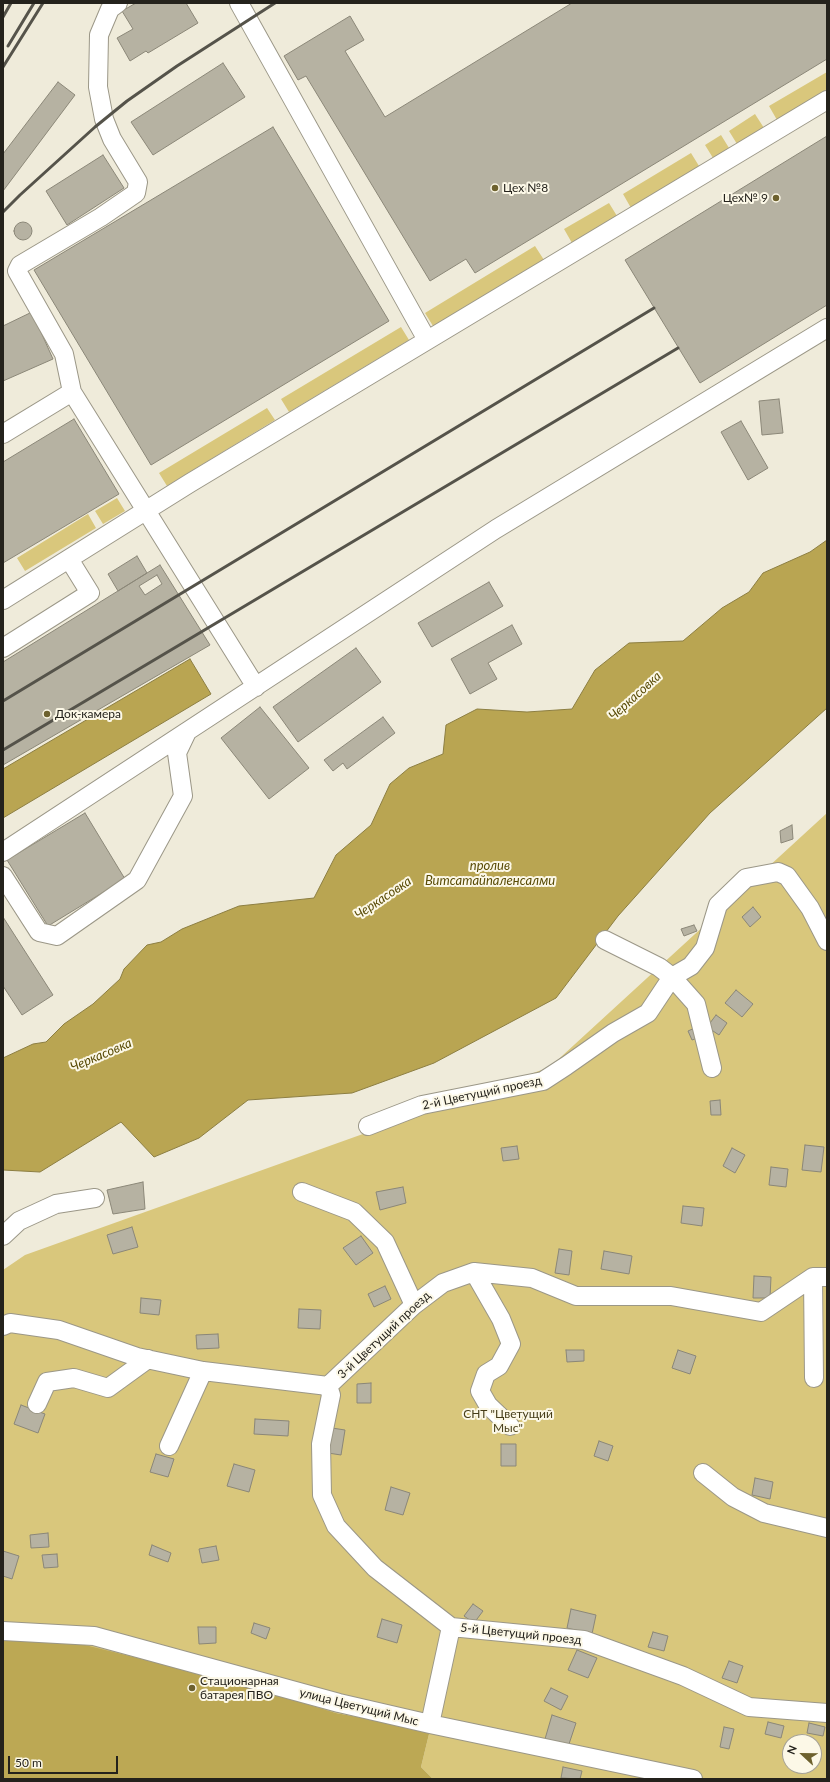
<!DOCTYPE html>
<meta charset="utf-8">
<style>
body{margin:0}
#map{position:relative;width:830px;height:1782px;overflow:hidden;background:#efebda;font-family:Lato,sans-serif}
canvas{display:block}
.frame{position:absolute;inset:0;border:4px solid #24221c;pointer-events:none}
.north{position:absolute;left:782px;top:1734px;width:40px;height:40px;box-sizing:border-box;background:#fcf8e7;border:1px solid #a6a296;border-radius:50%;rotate:292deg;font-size:11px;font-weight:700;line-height:16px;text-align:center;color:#24221c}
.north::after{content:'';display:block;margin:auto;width:14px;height:18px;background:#6d612e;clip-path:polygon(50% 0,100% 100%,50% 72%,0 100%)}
.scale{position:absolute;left:8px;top:1756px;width:110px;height:18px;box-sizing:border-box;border:2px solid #24221c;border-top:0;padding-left:5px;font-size:12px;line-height:14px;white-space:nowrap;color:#24221c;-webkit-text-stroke:3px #fcf8e7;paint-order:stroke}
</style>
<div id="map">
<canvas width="830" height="1782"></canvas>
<div class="frame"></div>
<div class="north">N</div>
<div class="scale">50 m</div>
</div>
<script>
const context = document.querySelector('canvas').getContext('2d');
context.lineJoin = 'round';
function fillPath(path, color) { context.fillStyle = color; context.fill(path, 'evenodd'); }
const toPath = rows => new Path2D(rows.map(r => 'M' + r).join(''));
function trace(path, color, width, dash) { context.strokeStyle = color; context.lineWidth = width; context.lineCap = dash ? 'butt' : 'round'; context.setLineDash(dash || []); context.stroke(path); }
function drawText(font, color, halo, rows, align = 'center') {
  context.font = font + ' Lato,sans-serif'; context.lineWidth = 4; context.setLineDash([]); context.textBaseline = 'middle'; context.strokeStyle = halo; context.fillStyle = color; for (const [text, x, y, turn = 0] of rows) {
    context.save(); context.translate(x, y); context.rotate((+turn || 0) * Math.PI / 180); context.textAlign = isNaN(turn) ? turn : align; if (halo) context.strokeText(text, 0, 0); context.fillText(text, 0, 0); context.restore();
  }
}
const green = toPath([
 [827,72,827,89,777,120,769,106],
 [755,114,764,128,737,144,729,131],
 [721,135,729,148,713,158,705,145],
 [691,153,699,166,631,208,623,194],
 [609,203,617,216,572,243,564,229],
 [535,246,544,260,433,326,425,313],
 [401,327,409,340,289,412,281,399],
 [267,408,275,420,167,486,159,473],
 [117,498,125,511,103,524,95,511],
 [88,514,96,528,25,571,17,558],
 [827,813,827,1779,433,1779,421,1767,430,1730,336,1713,3,1636,3,1270,25,1255,550,1067],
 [790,1742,814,1742,814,1766,790,1766]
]);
const forest = toPath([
 [3,1636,77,1643,231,1681,336,1713,430,1730,421,1767,433,1779,3,1779]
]);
const water = toPath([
 [827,540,827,708,710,813,618,916,556,998,434,1063,352,1093,248,1100,199,1138,154,1157,121,1122,40,1172,3,1170,3,1058,33,1044,46,1042,64,1024,93,1004,120,979,124,969,147,945,161,942,182,929,239,906,314,898,336,855,371,825,390,784,409,768,443,754,446,725,477,709,527,712,572,709,595,670,629,643,683,641,722,608,749,592,763,573,810,552,827,540],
 [190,659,211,694,3,818,3,769,190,659]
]);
const building = toPath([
 [136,3,186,3,198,23,148,53,146,51,130,61,117,38,133,29,122,11,136,3],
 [572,3,827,3,827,59,475,273,466,259,430,281,306,76,298,80,284,56,350,16,364,40,345,51,385,117,572,3],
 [223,63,245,97,153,155,131,122,223,63],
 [58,82,75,95,3,191,3,154,58,82],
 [273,127,389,321,151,465,34,270,273,127],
 [827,136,827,305,700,383,625,260,827,136],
 [103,155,124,188,67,225,46,191,103,155],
 '14 231a9 9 0 1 1 18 0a9 9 0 1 1-18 0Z',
 [32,312,53,359,3,381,3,326,32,312],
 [779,399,783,433,762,435,759,401,779,399],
 [74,419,119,494,3,563,3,462,74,419],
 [741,421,768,468,748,480,721,432,741,421],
 [137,556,147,573,118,591,108,574,137,556],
 [160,565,210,645,3,765,3,662,160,565],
 [157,575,162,584,145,595,139,586,157,575],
 [489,582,503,606,432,647,418,623,489,582],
 [512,625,522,644,488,663,497,679,470,694,451,659,512,625],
 [356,648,381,682,298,742,273,707,356,648],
 [260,707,309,768,269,799,221,738,260,707],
 [383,717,395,733,347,769,343,763,333,771,324,760,383,717],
 [85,813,125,879,48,926,7,860,85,813],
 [792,825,793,839,781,843,780,831,792,825],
 [753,907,761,917,750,927,742,917,753,907],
 [3,917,53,995,22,1015,3,986,3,917],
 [694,925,697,931,684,936,681,929,694,925],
 [736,990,753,1004,742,1017,725,1003,736,990],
 [716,1015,727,1023,719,1035,707,1027,716,1015],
 [697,1027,700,1037,692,1040,688,1031,697,1027],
 [720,1100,721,1115,711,1115,710,1101,720,1100],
 [805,1145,824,1147,821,1172,802,1170,805,1145],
 [517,1146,519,1159,503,1161,501,1148,517,1146],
 [732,1148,745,1155,735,1173,723,1166,732,1148],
 [771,1167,788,1169,786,1187,769,1185,771,1167],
 [143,1182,145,1209,113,1214,107,1190,143,1182],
 [403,1187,406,1203,380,1210,376,1192,403,1187],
 [683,1206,704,1208,702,1226,681,1223,683,1206],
 [132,1227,138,1247,113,1254,107,1235,132,1227],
 [361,1236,373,1253,356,1265,343,1248,361,1236],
 [559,1249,572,1251,569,1275,555,1273,559,1249],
 [604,1251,632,1256,629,1274,601,1269,604,1251],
 [754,1276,771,1277,770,1298,753,1298,754,1276],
 [385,1286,391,1299,374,1307,368,1294,385,1286],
 [141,1298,161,1300,159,1315,140,1313,141,1298],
 [299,1309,321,1310,320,1329,298,1328,299,1309],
 [218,1334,219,1348,197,1349,196,1335,218,1334],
 [566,1350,584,1350,584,1361,567,1362,566,1350],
 [678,1350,696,1356,690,1374,672,1368,678,1350],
 [371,1383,371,1403,357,1403,357,1384,371,1383],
 [21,1405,45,1414,38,1433,14,1424,21,1405],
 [255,1419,289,1421,288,1436,254,1434,255,1419],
 [332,1428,345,1430,341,1455,328,1453,332,1428],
 [599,1441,613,1446,608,1461,594,1456,599,1441],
 [501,1444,516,1444,516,1466,501,1466,501,1444],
 [156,1454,174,1459,168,1477,150,1472,156,1454],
 [234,1464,255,1470,249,1492,227,1486,234,1464],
 [755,1478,773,1482,770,1499,752,1495,755,1478],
 [391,1487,410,1493,403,1515,385,1510,391,1487],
 [48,1533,49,1547,31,1548,30,1535,48,1533],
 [152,1545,171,1553,168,1562,149,1555,152,1545],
 [216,1546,219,1560,202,1563,199,1549,216,1546],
 [3,1551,19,1556,12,1579,3,1576,3,1551],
 [57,1554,58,1567,44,1568,42,1555,57,1554],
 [473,1604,483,1611,474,1623,464,1616,473,1604],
 [571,1609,596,1615,592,1634,567,1628,571,1609],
 [382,1619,402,1625,397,1643,377,1637,382,1619],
 [254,1623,270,1628,266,1639,251,1633,254,1623],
 [198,1627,216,1627,216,1643,199,1644,198,1627],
 [653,1632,668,1636,664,1651,648,1647,653,1632],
 [577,1650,597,1658,588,1678,568,1670,577,1650],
 [729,1661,743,1666,737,1683,722,1678,729,1661],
 [551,1688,568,1696,561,1710,544,1701,551,1688],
 [552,1715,576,1723,568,1747,545,1739,552,1715],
 [768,1722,784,1726,781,1738,765,1734,768,1722],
 [809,1723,825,1727,823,1736,807,1733,809,1723],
 [724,1727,734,1729,729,1749,720,1747,724,1727],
 [563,1767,582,1771,580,1779,561,1778,563,1767]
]);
const minor = toPath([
 [239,3,427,340],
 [72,392,64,354,17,271,20,265,101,217,136,193,138,182,112,139,104,119,98,87,99,35,110,9,118,3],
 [3,434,72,392,256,687],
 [3,600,190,483,827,100],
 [3,648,90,593,69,559],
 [3,852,496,529,827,328],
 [3,876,39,932,57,936,137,880,183,796,177,753,187,732],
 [605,940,659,967,672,977,696,1004,712,1068],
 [368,1126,422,1105,543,1081,566,1066,613,1033,648,1013,672,977,691,966,705,948,718,905,746,878,778,872,787,876,810,908,827,941],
 [302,1192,354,1212,385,1242,414,1305],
 [3,1236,19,1221,56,1204,95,1198],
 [474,1272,501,1319,511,1344,499,1366,486,1374,480,1391,488,1405,510,1426],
 [813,1277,814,1378],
 [3,1326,10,1323,59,1330,137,1357,203,1371,328,1386,414,1305,443,1283,474,1272,532,1278,576,1296,671,1296,761,1312,813,1277,827,1277],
 [328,1386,331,1395,321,1444,322,1495,336,1526,375,1568,451,1627,584,1640,683,1676,749,1707,827,1713],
 [37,1404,47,1382,74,1378,108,1388,148,1359],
 [169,1446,203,1371],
 [703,1473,733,1497,764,1513,827,1528],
 [3,1631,94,1636,339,1703,430,1724,693,1779],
 [430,1724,451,1627]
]);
const rail = toPath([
 [3,17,11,3],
 [8,46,34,3],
 [3,67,43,3],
 [3,212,20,195,95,127,127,101,177,66,275,3],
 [3,701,654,308],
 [3,750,678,348]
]);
const markers = [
 [495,188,4,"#6d612e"],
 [776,198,4,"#6d612e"],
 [47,714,4,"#6d612e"],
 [192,1688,4,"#6d612e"]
];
const poiNames = [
 ["Цех №8",503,188],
 ["Цех№ 9",768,198,"right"],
 ["Док-камера",55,714],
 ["Стационарная",200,1681],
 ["батарея ПВО",200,1695]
];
const streetNames = [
 ["2-й Цветущий проезд",482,1093,-12],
 ["3-й Цветущий проезд",384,1335,-43],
 ["5-й Цветущий проезд",521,1634,6],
 ["улица Цветущий Мыс",359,1707,14]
];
const parkNames = [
 ["СНТ \"Цветущий",508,1414],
 ["Мыс\"",508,1428]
];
const waterNames = [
 ["Черкасовка",635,696,-42],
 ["пролив",490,866],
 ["Витсатайпаленсалми",490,881],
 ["Черкасовка",383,898,-34],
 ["Черкасовка",101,1055,-23]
];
fillPath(green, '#d9c77c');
fillPath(forest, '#bca854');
fillPath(water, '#b9a552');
trace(water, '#8c7e42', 1);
fillPath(building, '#b6b2a2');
trace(building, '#8b8778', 1);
trace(minor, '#9b9787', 20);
trace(minor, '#fff', 18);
trace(rail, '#55534a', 3);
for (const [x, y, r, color] of markers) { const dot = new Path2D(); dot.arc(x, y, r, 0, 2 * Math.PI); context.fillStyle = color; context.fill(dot); trace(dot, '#fcf8e7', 1.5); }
drawText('12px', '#24221c', '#fcf8e7', poiNames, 'left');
drawText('12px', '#24221c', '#fcf8e7', streetNames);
drawText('12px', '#463d19', '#fcf8e7', parkNames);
drawText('italic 13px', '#594b06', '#fcf8e7', waterNames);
</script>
